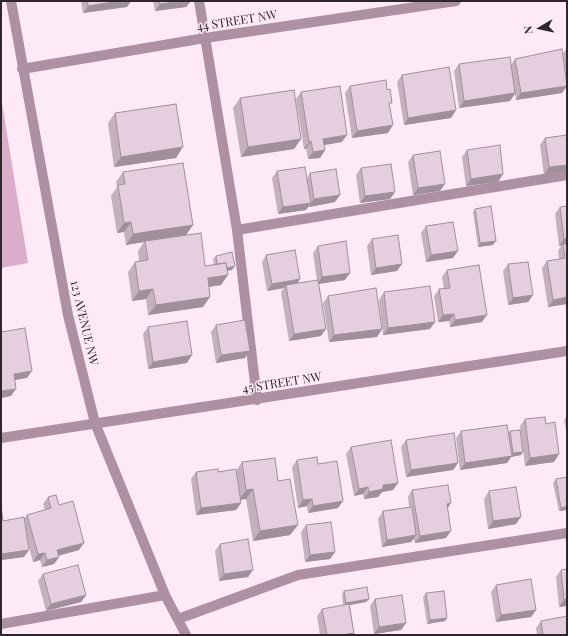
<!DOCTYPE html>
<style>
body{margin:0}
#map{position:relative;width:568px;height:636px;overflow:hidden;background:#fdeaf6;font-family:"Playfair Display",serif}
canvas{display:block}
.frame{position:absolute;inset:0;border:2px solid #2f262c;pointer-events:none}
.north{position:absolute;left:520px;top:8px;width:40px;height:40px;-webkit-text-stroke:3px #fdeaf6;paint-order:stroke;rotate:261deg;font-size:11px;font-weight:700;line-height:16px;text-align:center;color:#2f262c}
.north::after{content:'';display:block;margin:auto;width:14px;height:18px;background:#2f262c;clip-path:polygon(50% 0,100% 100%,50% 72%,0 100%)}
</style>
<div id="map">
<canvas width="568" height="636"></canvas>
<div class="frame"></div>
<div class="north">N</div>
</div>
<script>
const context = document.querySelector('canvas').getContext('2d');
context.lineJoin = 'round';
function fillPath(path, color) { context.fillStyle = color; context.fill(path, 'evenodd'); }
const toPath = rows => new Path2D(rows.map(r => 'M' + r).join(''));
function trace(path, color, width, dash) { context.strokeStyle = color; context.lineWidth = width; context.lineCap = dash ? 'butt' : 'round'; context.setLineDash(dash || []); context.stroke(path); }
function drawText(font, color, halo, rows, align = 'center') {
  context.font = font + ' "Playfair Display",serif'; context.lineWidth = 3; context.setLineDash([]); context.textBaseline = 'middle'; context.strokeStyle = halo; context.fillStyle = color; for (const [text, x, y, turn = 0] of rows) {
    context.save(); context.translate(x, y); context.rotate((+turn || 0) * Math.PI / 180); context.textAlign = isNaN(turn) ? turn : align; if (halo) context.strokeText(text, 0, 0); context.fillText(text, 0, 0); context.restore();
  }
}
const green = toPath([
 [1,97,28,263,1,268]
]);
const service = toPath([
 [199,1,237,230,257,400],
 [237,230,567,175],
 [178,619,298,575,567,533],
 [1,624,165,595]
]);
const minor = toPath([
 [11,1,68,315,95,423,165,595,186,635],
 [22,69,205,38,456,1],
 [1,438,567,351]
]);
const wall = toPath([
 [81,1,131,1,127,7,83,13],
 [153,1,191,1,186,7,155,11],
 [567,47,567,82,563,54],
 [515,59,562,93,516,100,515,94,510,101,459,108,454,71,459,64,511,65],
 [402,75,456,110,451,118,404,125,397,82],
 [350,86,390,106,388,133,352,138,345,93],
 [301,92,342,142,324,145,325,150,320,158,308,159,306,149,304,149,296,99],
 [240,98,301,139,294,149,241,157,233,108],
 [115,113,176,158,114,167,108,123],
 [545,138,567,171,544,175,540,145],
 [467,150,503,174,498,182,466,186,462,157],
 [413,155,440,191,413,195,408,162],
 [361,168,395,192,390,199,360,203,356,175],
 [277,171,307,178,310,173,335,202,309,207,309,206,306,210,278,214,272,178],
 [123,172,193,225,186,235,205,266,214,265,213,259,216,256,232,270,227,271,221,285,209,287,203,307,148,315,146,299,132,301,128,272,135,262,139,261,138,251,144,242,126,245,124,232,117,233,111,196,117,187,116,182],
 [567,206,567,304,548,307,542,268,547,261,559,259,558,251,561,246,559,246,555,214,560,207],
 [475,209,493,245,478,247,473,212],
 [426,226,453,258,426,262,421,233],
 [372,239,397,271,371,275,367,246],
 [318,246,345,280,319,284,321,336,289,341,281,292,284,288,267,291,262,262,266,255,300,279,298,283,317,280,313,253],
 [508,264,533,295,528,302,508,305,503,271],
 [447,270,482,322,450,327,449,321,438,322,434,296,439,289,444,289,442,277],
 [384,292,430,329,383,335,379,300],
 [328,296,382,329,377,337,329,342,323,303],
 [216,325,245,358,216,363,211,332],
 [148,327,187,363,148,369,143,334],
 [567,416,567,434,564,420],
 [525,419,546,424,554,462,525,466,520,426],
 [461,431,508,433,510,431,523,452,521,455,511,457,507,463,460,470,456,438],
 [406,440,458,463,453,470,406,477,401,447],
 [351,447,393,490,382,492,378,497,364,499,363,494,354,496,346,454],
 [297,460,318,464,338,508,308,513,307,506,298,508,292,467],
 [242,462,278,481,290,535,253,541,246,499,240,500,241,503,236,510,196,515,191,479,196,472,236,471],
 [567,477,567,510,559,511,553,483,556,479],
 [412,490,451,503,448,508,446,538,415,543,414,539,411,542,382,547,378,519,383,511,409,507,408,497],
 [489,491,516,524,488,529,484,499],
 [48,497,59,505,79,550,59,556,59,557,54,564,42,567,40,560,33,562,27,540,24,557,1,560,1,506,3,521,24,519,27,515,45,510,43,504],
 [306,525,335,552,330,559,305,562,301,532],
 [220,544,253,570,248,577,219,581,215,551],
 [567,569,567,606,559,607,556,577,561,570],
 [43,574,86,595,81,602,46,611,38,581],
 [496,585,536,610,531,617,496,622,491,592],
 [344,591,369,599,366,602,350,605,354,633,353,635,320,635,317,616,322,609,343,605,342,594],
 [426,593,447,618,445,621,427,624,423,597],
 [375,599,406,623,401,630,374,634,370,606],
 [541,621,567,635,537,635,536,628]
]);
const shadedWall = toPath([
 [121,1,131,1,127,7,83,13,88,6],
 [183,1,191,1,186,7,155,11,160,4],
 [567,86,562,93,516,100,521,93],
 [515,93,510,101,459,108,464,101],
 [456,110,451,118,404,125,408,118],
 [393,125,388,133,352,138,357,131],
 [347,135,342,142,318,146,323,139],
 [301,139,294,149,241,157,248,147],
 [311,141,306,149,304,149,309,142],
 [183,147,176,158,114,167,121,157],
 [325,150,320,158,308,159,313,152],
 [567,165,567,171,544,175,549,167],
 [503,174,498,182,466,186,471,179],
 [445,184,440,191,413,195,418,188],
 [395,192,390,199,360,203,365,196],
 [340,195,335,202,309,207,314,199],
 [311,203,306,210,278,214,283,207],
 [131,222,124,232,117,233,124,223],
 [193,225,186,235,126,245,133,234],
 [564,239,567,239,567,245,563,244,561,246,559,246],
 [496,241,493,245,478,247,480,243],
 [458,251,453,258,426,262,431,255],
 [402,264,397,271,371,275,376,268],
 [235,266,232,270,216,273,218,270],
 [350,273,345,280,317,284,322,277],
 [228,275,221,285,201,288,208,278],
 [300,279,295,286,286,285,284,288,267,291,272,284],
 [153,289,146,299,132,301,139,291],
 [533,295,528,302,508,305,513,298],
 [210,297,203,307,148,315,156,305],
 [567,297,567,304,548,307,553,300],
 [454,314,449,321,438,322,443,315],
 [487,315,482,322,450,327,455,320],
 [435,322,430,329,383,335,388,328],
 [326,329,321,336,289,341,294,334],
 [382,329,377,337,329,342,334,335],
 [250,351,245,358,216,363,221,355],
 [192,355,187,363,148,369,153,362],
 [32,371,27,378,9,381,14,374],
 [16,389,11,396,1,398,1,391],
 [523,452,521,455,511,457,507,463,460,470,465,463,510,456,513,453],
 [559,454,554,462,525,466,530,458],
 [458,463,453,470,406,477,411,470],
 [398,483,393,490,382,492,378,497,364,499,369,492,383,485],
 [368,487,363,494,354,496,359,489],
 [253,489,246,499,239,500,246,490],
 [312,499,307,506,298,508,303,500],
 [343,501,338,508,308,513,313,506],
 [241,503,236,510,196,515,201,508],
 [451,503,446,510,447,504],
 [567,506,567,510,559,511,561,508],
 [521,517,516,524,488,529,493,521],
 [298,525,290,535,253,541,260,531],
 [451,531,446,538,415,543,420,536],
 [416,535,411,542,382,547,387,540],
 [84,543,79,550,52,557,57,550],
 [29,550,24,557,1,560,1,554],
 [335,552,330,559,305,562,310,555],
 [45,553,40,560,33,562,38,554],
 [59,557,54,564,42,567,47,560],
 [253,570,248,577,219,581,224,574],
 [86,595,81,602,46,611,51,604],
 [369,599,366,602,344,606,346,603],
 [567,599,567,606,559,607,564,600],
 [536,610,531,617,496,622,501,615],
 [447,618,445,621,427,624,430,620],
 [406,623,401,630,374,634,379,627],
 [354,633,353,635,341,635]
]);
const building = toPath([
 [87,1,121,1,88,6,87,1],
 [159,1,183,1,160,4,159,1],
 [562,49,567,86,521,93,515,59,562,49],
 [510,57,515,93,464,101,459,64,510,57],
 [449,67,456,110,408,118,402,75,449,67],
 [386,80,387,90,390,89,392,103,389,103,393,125,357,131,350,86,386,80],
 [340,86,347,135,323,139,325,150,313,152,311,141,309,142,301,92,340,86],
 [294,90,301,139,248,147,240,98,294,90],
 [176,104,183,147,121,157,115,113,176,104],
 [567,135,567,165,549,167,545,138,567,135],
 [500,145,503,174,471,179,467,150,500,145],
 [440,151,445,184,418,188,413,155,440,151],
 [183,163,193,225,133,234,131,222,124,223,118,185,125,184,123,172,183,163],
 [391,164,395,192,365,196,361,168,391,164],
 [305,167,311,203,283,207,277,171,305,167],
 [336,169,340,195,314,199,310,173,336,169],
 [491,206,496,241,480,243,475,209,491,206],
 [567,206,567,239,564,239,560,207,567,206],
 [453,222,458,251,431,255,426,226,453,222],
 [201,233,205,266,226,263,228,275,208,278,210,297,156,305,153,289,139,291,135,262,148,260,145,241,201,233],
 [398,235,402,264,376,268,372,239,398,235],
 [346,241,350,273,322,277,318,246,346,241],
 [563,244,567,244,567,297,553,300,547,261,565,258,563,244],
 [295,250,300,279,272,284,266,255,295,250],
 [232,252,235,266,227,268,226,263,217,264,216,256,232,252],
 [528,262,533,295,513,298,508,264,528,262],
 [479,265,487,315,455,320,454,314,443,315,439,289,450,288,447,270,479,265],
 [318,280,326,329,294,334,286,285,318,280],
 [430,286,435,322,388,328,384,292,430,286],
 [376,288,382,329,334,335,328,296,376,288],
 [245,320,250,351,221,355,216,325,245,320],
 [187,321,192,355,153,362,148,327,187,321],
 [25,328,32,371,14,374,16,389,1,391,1,332,25,328],
 [545,417,546,424,555,422,559,454,530,458,525,419,545,417],
 [507,425,512,456,465,463,461,431,507,425],
 [520,430,523,452,513,453,510,431,520,430],
 [454,433,458,463,411,470,406,440,454,433],
 [391,440,398,483,383,485,383,489,369,492,368,487,359,489,351,447,391,440],
 [317,457,318,464,337,461,343,501,313,506,312,499,303,500,297,460,317,457],
 [275,458,278,481,290,479,298,525,260,531,253,489,246,490,242,462,275,458],
 [218,469,218,472,236,469,241,503,201,508,196,472,218,469],
 [567,477,567,506,561,508,556,479,567,477],
 [448,485,451,503,447,504,451,531,420,536,412,490,448,485],
 [516,487,521,517,493,521,489,491,516,487],
 [56,495,59,505,73,501,84,543,57,550,59,557,47,560,45,553,38,554,27,515,51,508,48,497,56,495],
 [1,506,3,521,24,517,29,550,1,554,1,506],
 [412,507,416,535,387,540,383,511,412,507],
 [331,522,335,552,310,555,306,525,331,522],
 [248,539,253,570,224,574,220,544,248,539],
 [78,565,86,595,51,604,43,574,78,565],
 [567,569,567,599,564,600,561,570,567,569],
 [531,579,536,610,501,615,496,585,531,579],
 [367,587,369,599,346,603,344,591,367,587],
 [444,591,447,618,430,620,426,593,444,591],
 [402,595,406,623,379,627,375,599,402,595],
 [349,604,354,633,341,635,327,635,322,609,349,604],
 [567,616,567,635,543,635,541,621,567,616]
]);
const streetNames = [
 ["44 STREET NW",237,21,-9],
 ["123 AVENUE NW",84,323,77],
 ["45 STREET NW",282,383,-9]
];
fillPath(green, '#daadcb');
trace(service, '#ae90a3', 10);
trace(minor, '#ae90a3', 10);
fillPath(wall, '#c5b1be');
fillPath(shadedWall, '#a0909b');
fillPath(building, '#e5cedd');
trace(building, '#a0909b', 1);
drawText('12px', '#2f262c', '#fdeaf6', streetNames);
</script>
